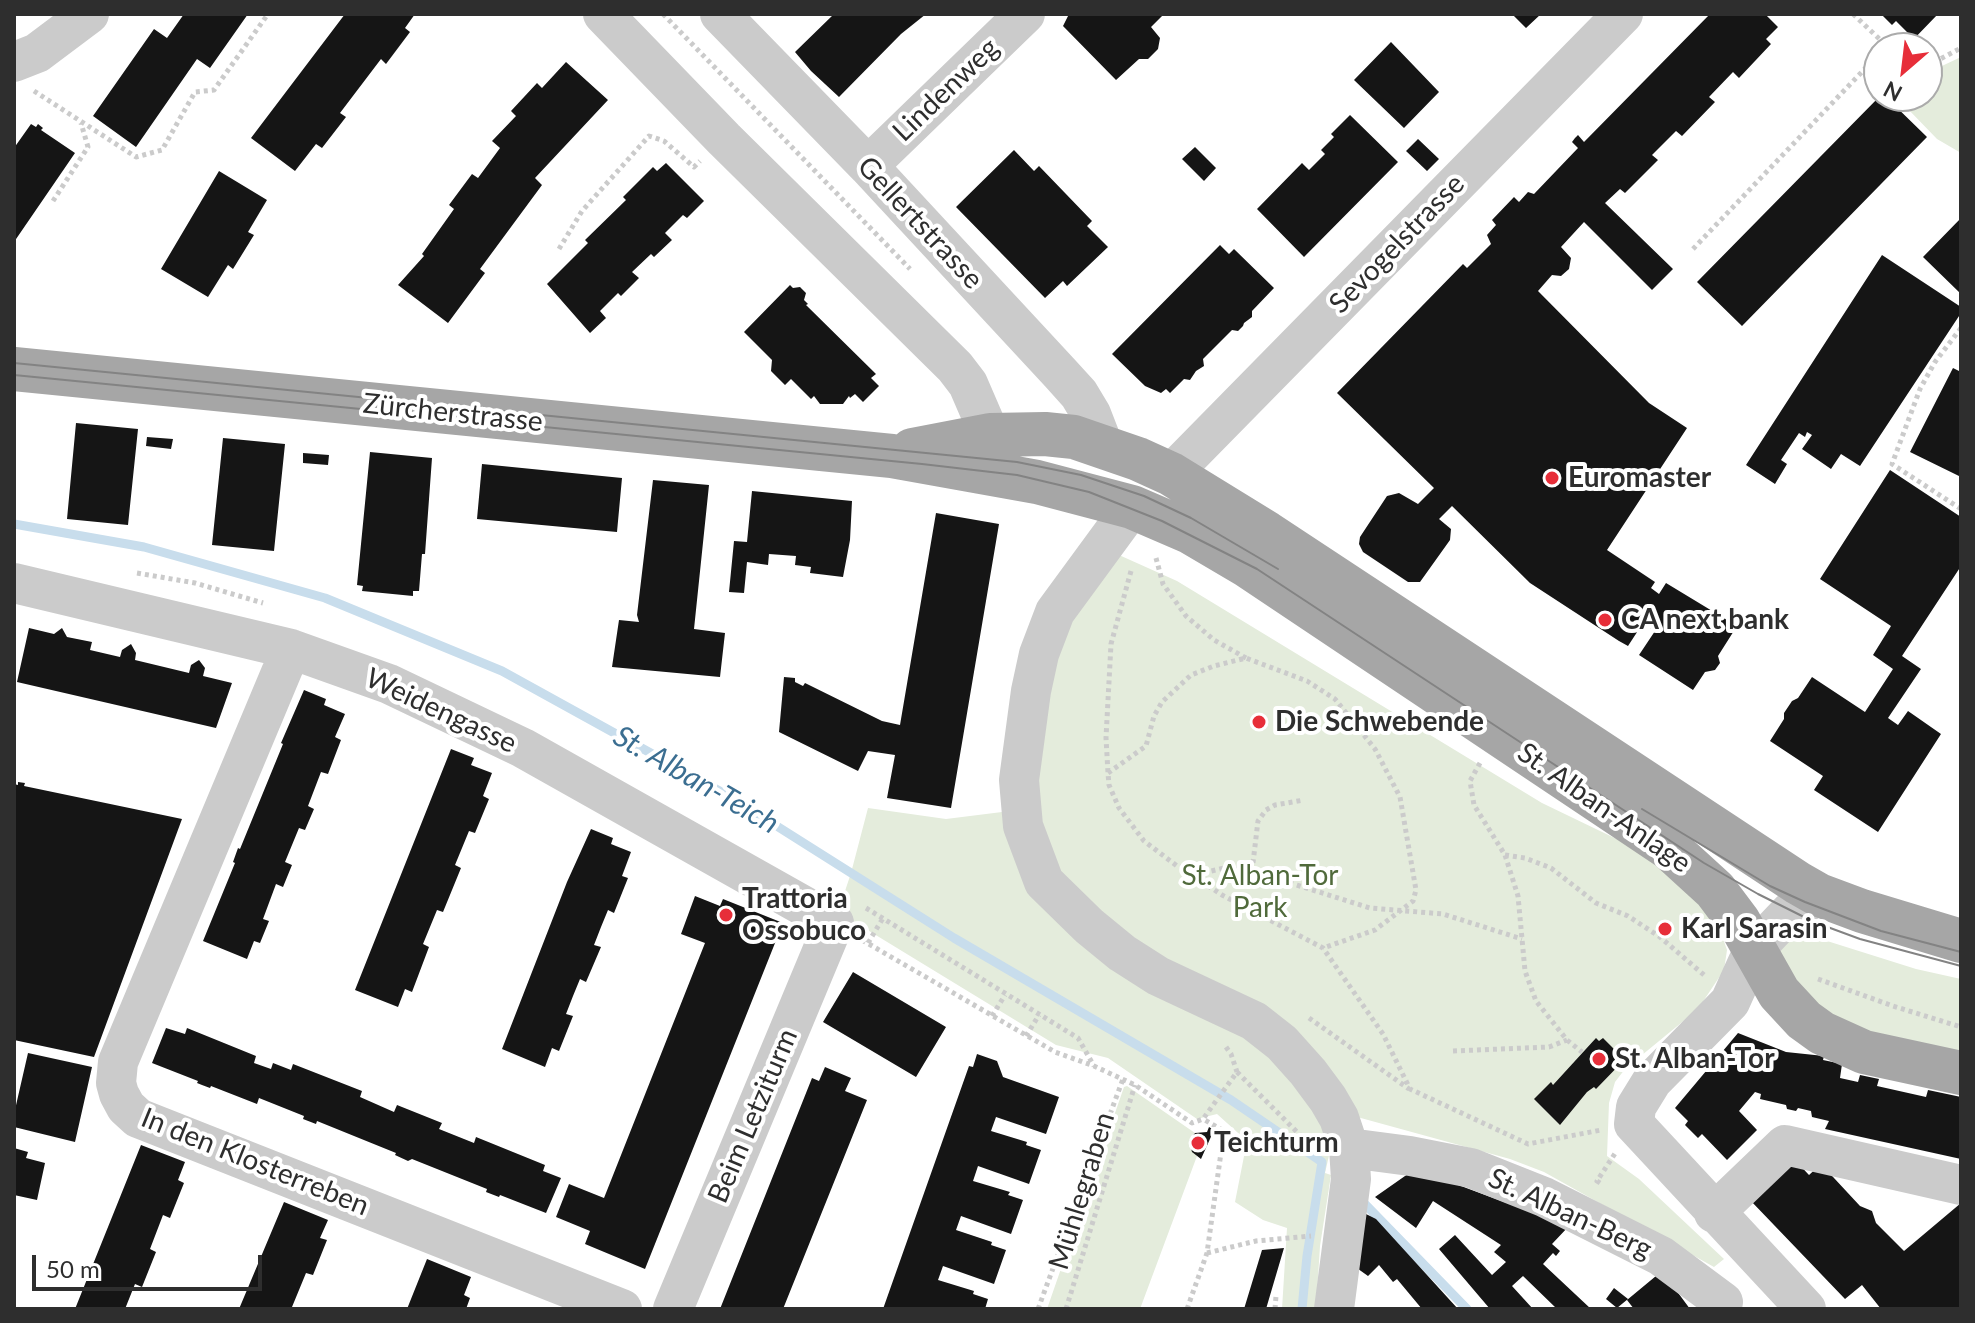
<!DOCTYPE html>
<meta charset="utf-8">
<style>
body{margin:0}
#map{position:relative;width:1975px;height:1323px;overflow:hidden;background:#fff;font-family:Lato,sans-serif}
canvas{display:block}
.frame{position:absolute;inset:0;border:16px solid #2e2e2e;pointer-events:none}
.north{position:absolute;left:1863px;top:32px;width:80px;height:80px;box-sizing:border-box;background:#fff;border:2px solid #ababab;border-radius:50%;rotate:208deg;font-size:22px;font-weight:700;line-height:32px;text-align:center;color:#2e2e2e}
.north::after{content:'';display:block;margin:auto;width:28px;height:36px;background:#e72e39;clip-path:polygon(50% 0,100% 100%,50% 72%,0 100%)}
.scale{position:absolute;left:32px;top:1255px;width:230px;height:36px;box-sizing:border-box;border:4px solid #2e2e2e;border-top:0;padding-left:10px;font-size:24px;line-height:28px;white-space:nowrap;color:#2e2e2e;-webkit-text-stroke:6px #fff;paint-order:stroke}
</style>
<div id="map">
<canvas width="1975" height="1323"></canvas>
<div class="frame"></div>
<div class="north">N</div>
<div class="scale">50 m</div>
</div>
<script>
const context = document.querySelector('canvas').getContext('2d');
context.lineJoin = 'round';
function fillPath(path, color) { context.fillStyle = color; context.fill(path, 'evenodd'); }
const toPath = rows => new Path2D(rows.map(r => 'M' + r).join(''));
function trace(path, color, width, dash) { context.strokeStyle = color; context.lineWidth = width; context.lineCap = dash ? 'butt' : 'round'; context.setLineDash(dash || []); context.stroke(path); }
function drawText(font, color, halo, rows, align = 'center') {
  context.font = font + ' Lato,sans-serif'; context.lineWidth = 8; context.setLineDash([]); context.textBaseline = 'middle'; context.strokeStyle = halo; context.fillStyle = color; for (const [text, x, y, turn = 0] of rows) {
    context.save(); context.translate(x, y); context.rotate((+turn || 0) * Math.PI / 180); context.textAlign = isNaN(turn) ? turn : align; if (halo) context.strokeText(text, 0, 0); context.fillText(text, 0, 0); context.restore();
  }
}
const green = toPath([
 [1961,57,1961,153,1937,139,1907,108,1914,102,1910,96,1927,96,1927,73],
 [1119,555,1177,581,1542,803,1627,844,1670,876,1708,913,1721,933,1727,950,1724,970,1698,1009,1625,1069,1615,1082,1609,1103,1607,1156,1639,1179,1724,1259,1714,1267,1544,1172,1510,1159,1339,1112,1325,1173,1331,1175,1320,1246,1316,1309,1282,1309,1287,1228,1263,1220,1235,1202,1247,1141,1217,1114,1197,1119,1108,1058,1056,1045,838,912,851,873,868,808,946,819,1034,808,1047,690,1063,634],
 [1789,929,1916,969,1961,979,1961,1052,1831,1023,1775,954],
 [1127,1086,1195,1133,1191,1136,1189,1146,1197,1156,1140,1309,1047,1309,1124,1087]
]);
const stream = toPath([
 [14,524,144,547,325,598,502,671,734,799,954,938,1231,1100,1322,1162,1307,1256,1302,1309],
 [1359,1198,1467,1309]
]);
const building = toPath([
 [184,14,248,14,210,68,197,59,136,147,93,116,154,29,167,38],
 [345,14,415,14,405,28,410,32,386,64,381,59,340,113,346,117,322,148,316,144,295,171,251,138],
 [834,14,926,14,901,34,839,97,811,71,795,52],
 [1069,14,1164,14,1151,27,1160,38,1158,49,1148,59,1139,59,1116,80,1063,26],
 [1512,14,1541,14,1526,28],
 [1710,14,1765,14,1778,27,1766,39,1771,44,1739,78,1733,72,1709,97,1715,102,1682,136,1676,131,1652,155,1658,160,1625,193,1620,189,1605,203,1673,269,1652,290,1584,222,1561,247,1571,258,1569,269,1561,276,1552,275,1538,291,1649,403,1687,428,1607,550,1655,582,1651,588,1659,594,1666,583,1737,626,1718,656,1720,663,1715,670,1705,672,1693,690,1639,655,1655,631,1643,623,1628,646,1619,641,1530,583,1452,506,1439,519,1451,529,1450,540,1420,582,1408,582,1363,552,1359,544,1360,537,1387,496,1399,493,1418,504,1434,488,1337,393,1463,264,1467,268,1491,244,1487,235,1496,225,1492,220,1514,197,1519,202,1528,192,1534,194,1578,148,1572,142,1575,138,1578,135,1584,142],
 [1881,14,1938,14,1910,43,1906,38,1910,35,1896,21,1892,25],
 [1391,42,1439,92,1404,128,1354,80],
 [566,62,608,100,535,178,542,185,480,269,485,273,448,323,398,285,424,256,422,254,454,209,449,205,472,174,478,178,500,148,492,141,516,116,511,111,537,83,542,88],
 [1880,96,1885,96,1927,137,1742,326,1697,282],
 [1350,115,1398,162,1304,257,1257,209,1302,163,1309,170,1325,154,1321,150,1334,137,1331,134],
 [31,124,36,127,38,124,43,128,41,130,75,153,14,242,14,148],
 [1418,139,1439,159,1427,171,1406,151],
 [1195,147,1216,168,1204,181,1182,159],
 [1014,150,1034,171,1039,166,1092,221,1087,226,1108,247,1067,286,1063,281,1045,298,956,207],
 [666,163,704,201,687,218,683,215,665,233,672,240,654,257,651,254,632,272,639,278,621,296,618,293,600,311,606,318,590,333,547,284,588,243,585,240,626,200,623,197,653,167,657,171],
 [219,171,267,200,248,232,254,235,233,269,228,265,208,297,161,269],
 [1961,218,1961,294,1923,257],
 [1220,245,1229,254,1234,249,1274,288,1252,311,1252,317,1244,323,1243,326,1238,331,1232,330,1203,359,1204,366,1196,371,1190,380,1184,379,1170,393,1166,389,1161,393,1145,386,1112,354],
 [1882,255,1961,307,1961,313,1860,466,1841,454,1831,469,1802,449,1812,435,1807,432,1805,437,1799,433,1781,460,1787,464,1775,484,1746,465],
 [790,285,793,288,800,287,806,293,804,300,808,304,806,305,876,374,871,378,879,386,863,402,855,394,850,398,849,396,843,404,820,404,814,396,811,399,791,379,785,385,771,371,772,360,744,332],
 [1953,368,1961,372,1961,477,1910,452],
 [76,423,138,429,128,525,67,519],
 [147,437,173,439,171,449,146,446],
 [223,438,285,444,274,551,212,545],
 [370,452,432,458,425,554,422,554,419,591,413,591,413,596,362,591,363,586,357,585],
 [303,453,329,455,328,465,303,463],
 [482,464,622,478,617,532,477,519],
 [1890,470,1961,517,1961,566,1902,656,1921,669,1888,718,1898,725,1908,711,1941,734,1878,832,1814,790,1823,776,1770,741,1784,719,1784,713,1792,701,1798,698,1812,677,1865,712,1893,669,1873,655,1891,626,1820,579],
 [653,480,709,485,694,629,725,633,720,677,612,667,619,620,639,622,637,615],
 [752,491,852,501,850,540,843,577,810,573,811,567,795,565,796,556,769,554,768,565,747,562,744,593,729,592,734,541,747,542],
 [936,513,999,524,951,808,887,798,895,755,868,751,858,771,779,732,784,677,795,678,795,682,803,686,805,683,882,721,900,725],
 [29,628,54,634,62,628,67,637,92,642,90,650,120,657,122,650,131,644,136,653,135,660,189,673,191,665,199,660,205,668,203,676,232,683,216,728,17,682],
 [304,690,326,699,324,705,345,714,335,737,341,740,328,774,321,772,308,806,314,809,305,830,299,828,285,862,292,865,283,887,276,884,263,919,269,921,260,943,254,941,247,959,203,941,235,863,233,862,238,848,240,849,283,744,281,743],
 [451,749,474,758,471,765,492,773,483,796,489,799,475,833,469,831,455,865,461,868,443,912,437,910,423,944,429,947,412,992,405,989,398,1007,355,990],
 [18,782,25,783,24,786,182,819,94,1057,14,1040,14,784,18,785],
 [591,829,613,838,611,844,631,852,622,876,628,878,614,913,608,910,601,927,594,945,601,947,586,982,580,979,573,996,566,1014,573,1016,559,1051,552,1048,545,1067,502,1049,567,882],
 [695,896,720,906,723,899,783,923,645,1269,585,1244,590,1231,556,1217,569,1184,604,1198,705,943,681,934],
 [853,972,946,1027,916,1077,823,1022],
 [166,1028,185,1034,187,1028,256,1056,254,1063,271,1069,273,1063,291,1070,293,1064,362,1091,360,1097,394,1112,397,1105,442,1123,439,1129,474,1143,476,1137,545,1165,543,1171,561,1178,546,1213,500,1195,499,1197,486,1192,487,1189,412,1159,408,1161,395,1155,396,1153,317,1121,316,1124,303,1119,304,1116,259,1098,257,1104,211,1086,210,1088,202,1085,197,1083,198,1081,152,1063],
 [1738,1033,1786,1052,1824,1056,1823,1060,1842,1064,1840,1078,1858,1082,1860,1075,1879,1079,1877,1086,1926,1097,1928,1090,1961,1097,1961,1159,1825,1129,1829,1121,1812,1117,1811,1111,1798,1108,1796,1111,1787,1109,1786,1105,1760,1099,1761,1094,1755,1092,1739,1111,1757,1130,1727,1160,1702,1134,1698,1138,1685,1125,1688,1121,1675,1108],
 [1596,1038,1599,1041,1603,1038,1617,1052,1621,1048,1628,1056,1596,1089,1594,1087,1587,1092,1560,1125,1534,1099,1551,1082,1553,1085],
 [28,1053,92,1067,75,1142,14,1127,14,1114],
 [977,1054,997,1061,1003,1077,1059,1097,1046,1134,996,1117,991,1131,1027,1142,1026,1145,1041,1150,1029,1184,978,1166,973,1181,1010,1192,1008,1195,1023,1200,1011,1234,961,1216,956,1230,992,1242,991,1245,1006,1250,994,1284,943,1266,938,1280,974,1291,973,1294,988,1299,985,1309,883,1309,969,1066,973,1067],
 [825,1067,851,1078,845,1091,867,1100,783,1309,720,1309,812,1078,819,1081],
 [1209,1127,1214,1130,1201,1159,1192,1152,1189,1141,1195,1133,1207,1132],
 [141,1145,185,1162,178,1180,184,1183,170,1218,163,1215,150,1249,156,1252,142,1287,135,1284,125,1309,75,1309],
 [14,1148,28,1152,26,1158,45,1163,37,1200,14,1195],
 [1793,1158,1809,1175,1821,1164,1860,1206,1872,1211,1876,1223,1904,1251,1961,1203,1961,1309,1881,1309,1862,1285,1845,1299,1750,1200],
 [1415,1169,1569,1226,1552,1244,1560,1251,1556,1256,1553,1253,1543,1264,1591,1309,1557,1309,1523,1276,1512,1286,1533,1309,1490,1309,1439,1249,1455,1235,1492,1275,1506,1262,1494,1252,1501,1245,1433,1201,1416,1228,1375,1197],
 [284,1202,328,1220,320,1238,327,1240,313,1275,306,1273,292,1307,298,1309,239,1309],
 [1366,1214,1376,1219,1458,1309,1422,1309,1397,1279,1393,1282,1379,1265,1368,1276,1354,1266],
 [1284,1248,1266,1309,1244,1309,1262,1250],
 [427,1259,471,1277,464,1295,470,1298,466,1309,407,1309],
 [1662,1271,1690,1309,1634,1309,1627,1300],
 [1614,1288,1628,1299,1617,1308,1606,1299]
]);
const path = toPath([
 [663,14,910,269],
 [1853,14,1889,48],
 [1927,66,1961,48],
 [34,91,136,157,162,150,195,92,214,90,268,14],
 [53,201,88,147,81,123],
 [559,249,582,211,649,136,664,141,694,167,700,161],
 [1693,249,1879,54],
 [1961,328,1935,362,1920,389,1892,464,1961,509],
 [1156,558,1163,584,1186,616,1214,640,1246,658],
 [1131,571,1111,644,1106,738,1108,773,1109,785,1119,808,1144,841,1177,866,1207,872,1224,868,1252,871,1370,908,1443,914,1522,939],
 [137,573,195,583,263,603],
 [1480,763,1470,781,1474,805,1505,855,1518,896,1525,971,1536,1001,1567,1040,1582,1052],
 [1108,773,1146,746,1154,716,1162,702,1191,675,1214,666,1246,658,1307,681,1335,699,1375,749,1400,797,1416,890,1413,901,1375,930,1323,948],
 [1505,855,1525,858,1551,868,1596,903,1628,916,1660,937,1704,975],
 [1181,868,1222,895,1323,948,1383,1034,1410,1089,1528,1144,1601,1130],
 [1252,871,1258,821,1266,810,1275,805,1304,800],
 [866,908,1078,1038,1094,1066],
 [862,940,1055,1052,1094,1066,1135,1085,1192,1123,1203,1119,1237,1072,1301,1136,1309,1139],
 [868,943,883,918],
 [1818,979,1893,1006,1961,1027],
 [992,1016,1005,995],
 [1309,1018,1409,1089],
 [1026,1036,1039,1015],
 [1226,1047,1231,1054,1237,1072],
 [1453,1051,1549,1047,1567,1040],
 [1600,1183,1597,1181,1616,1152],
 [1207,1253,1256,1241,1311,1236],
 [1038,1309,1123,1079],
 [1066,1309,1135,1085],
 [1187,1309,1207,1253,1224,1131,1203,1119],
 [1275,1309,1276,1296]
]);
const minor = toPath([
 [603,14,724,139,955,367,968,384,990,435],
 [720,14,868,166,1060,373,1079,394,1091,414,1103,445],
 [14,62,37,53,89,14],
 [868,166,1025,14],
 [1171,474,1623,14],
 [1132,507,1055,612,1039,654,1031,691,1019,780,1023,826,1044,882,1089,926,1122,953,1158,976,1254,1021,1282,1043,1308,1072,1328,1099,1339,1118,1349,1148,1351,1179,1334,1309],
 [14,583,291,649,389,684,523,748,834,923,673,1309],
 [291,649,118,1062,116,1083,119,1094,126,1107,138,1118,622,1309],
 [1349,1148,1410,1156,1471,1168,1544,1197,1661,1256,1723,1302],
 [1714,1213,1785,1145,1961,1185],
 [1806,1309,1634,1124,1636,1107,1652,1081,1730,1002,1753,951,1791,911,1819,895]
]);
const major = toPath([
 [14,369,892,456,1037,482,1132,507,1190,532,1246,565,1669,848,1715,890,1739,922,1779,993,1804,1020,1822,1033,1864,1052,1961,1073],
 [912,450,990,435,1045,434,1074,437,1138,459,1171,474,1267,533,1798,883,1819,895,1862,911,1961,941]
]);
const tram = toPath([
 [14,363,1017,462,1081,475,1144,496,1191,518,1278,569],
 [14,375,922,464,1017,475,1089,492,1162,521,1257,569,1704,863,1758,894,1814,922,1860,939,1961,966],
 [1642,809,1770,886,1805,902,1881,931,1961,952]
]);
const markers = [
 [1552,478,8,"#e72e39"],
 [1605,620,8,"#e72e39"],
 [1259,722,8,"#e72e39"],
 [726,915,8,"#e72e39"],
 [1665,929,8,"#e72e39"],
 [1599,1059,8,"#e72e39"],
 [1198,1143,8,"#e72e39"]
];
const streetNames = [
 ["Lindenweg",946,90,-44],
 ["Gellertstrasse",920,223,47],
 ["Sevogelstrasse",1397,244,-46],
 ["Zürcherstrasse",453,413,6],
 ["Weidengasse",441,711,25],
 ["St. Alban-Anlage",1604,808,35],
 ["Beim Letziturm",753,1116,-67],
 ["In den Klosterreben",255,1162,22],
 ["Mühlegraben",1082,1191,-73],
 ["St. Alban-Berg",1570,1214,25]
];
const poiNames = [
 ["Euromaster",1568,478],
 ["CA next bank",1621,620],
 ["Die Schwebende",1275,722],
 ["Trattoria",742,899],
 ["Ossobuco",742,931],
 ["Karl Sarasin",1681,929],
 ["St. Alban-Tor",1615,1059],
 ["Teichturm",1214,1143]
];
const parkNames = [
 ["St. Alban-Tor",1260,876],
 ["Park",1260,908]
];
const waterNames = [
 ["St. Alban-Teich",696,780,30]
];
fillPath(green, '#e4ecdc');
trace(stream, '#c8ddec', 9);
fillPath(building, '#151515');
trace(path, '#cbcbcb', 5, [4, 4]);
trace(minor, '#cbcbcb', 40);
trace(major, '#a6a6a6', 44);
trace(tram, '#838383', 2);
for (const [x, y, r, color] of markers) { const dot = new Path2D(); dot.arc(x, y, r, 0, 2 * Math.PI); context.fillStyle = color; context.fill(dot); trace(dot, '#fff', 3); }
drawText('28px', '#2e2e2e', '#fff', streetNames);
drawText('bold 28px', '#2e2e2e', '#fff', poiNames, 'left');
drawText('28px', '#506a3b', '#fff', parkNames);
drawText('italic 30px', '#3b6e91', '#fff', waterNames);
</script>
